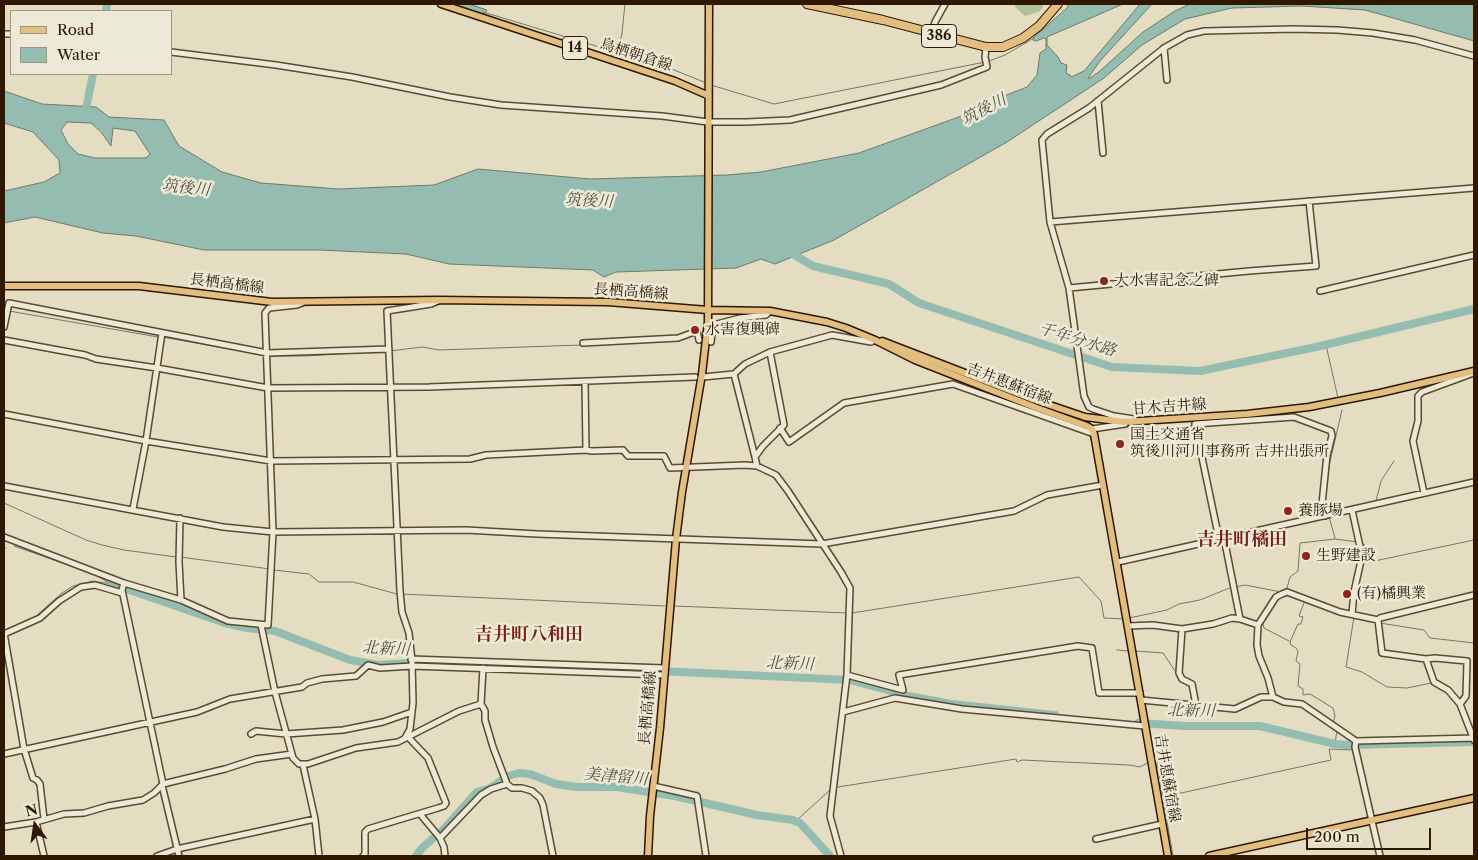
<!DOCTYPE html>
<meta charset="utf-8">
<style>
body{margin:0}
#map{position:relative;width:1478px;height:860px;overflow:hidden;background:#e4ddc2;font-family:"Libre Caslon Text",serif}
canvas{display:block}
.frame{position:absolute;inset:0;border:5px solid #301700;pointer-events:none}
.legend{position:absolute;left:10px;top:10px;width:162px;height:65px;box-sizing:border-box;background:#ede9d7;border:1px solid #a19581;margin:0;padding:6px 9px;list-style:none;font-size:15px;color:#301700}
.legend li{display:flex;align-items:center;gap:10px;height:25px}
.legend b{width:25px;border:1px solid #a19581}
.north{position:absolute;left:10px;top:800px;width:50px;height:50px;-webkit-text-stroke:4px #ede9d7;paint-order:stroke;rotate:346deg;font-size:14px;font-weight:700;line-height:20px;text-align:center;color:#301700}
.north::after{content:'';display:block;margin:auto;width:18px;height:22px;background:#301700;clip-path:polygon(50% 0,100% 100%,50% 72%,0 100%)}
.scale{position:absolute;left:1306px;top:828px;width:125px;height:22px;box-sizing:border-box;border:2px solid #301700;border-top:0;padding-left:6px;font-size:15px;line-height:18px;white-space:nowrap;color:#301700;-webkit-text-stroke:4px #ede9d7;paint-order:stroke}
</style>
<div id="map">
<canvas width="1478" height="860"></canvas>
<div class="frame"></div>
<ul class="legend">
<li><b style="height:6px;background:#e2be81"></b>Road</li>
<li><b style="height:14px;background:#95bcb1"></b>Water</li>
</ul>
<div class="north">N</div>
<div class="scale">200 m</div>
</div>
<script>
const context = document.querySelector('canvas').getContext('2d');
context.lineJoin = 'round';
function fillPath(path, color) { context.fillStyle = color; context.fill(path, 'evenodd'); }
const toPath = rows => new Path2D(rows.map(r => 'M' + r).join(''));
function trace(path, color, width, dash) { context.strokeStyle = color; context.lineWidth = width; context.lineCap = dash ? 'butt' : 'round'; context.setLineDash(dash || []); context.stroke(path); }
function drawText(font, color, halo, rows, align = 'center') {
  context.font = font + ' "Libre Caslon Text","Noto Serif JP",serif'; context.lineWidth = 5; context.setLineDash([]); context.textBaseline = 'middle'; context.strokeStyle = halo; context.fillStyle = color; for (const [text, x, y, turn = 0] of rows) {
    context.save(); context.translate(x, y); context.rotate((+turn || 0) * Math.PI / 180); context.textAlign = isNaN(turn) ? turn : align; if (halo) context.strokeText(text, 0, 0); context.fillText(text, 0, 0); context.restore();
  }
}
const green = toPath([
 [1014,4,1043,4,1043,8,1038,12,1025,16,1016,8]
]);
const water = toPath([
 [452,4,469,4,487,10,484,15,452,4],
 [1068,4,1123,4,1047,37,1047,45,1058,57,1061,63,1067,65,1066,73,1070,75,1071,77,1084,71,1140,4,1152,4,1100,61,1088,78,1090,78,1100,71,1143,32,1175,11,1190,4,1474,4,1474,41,1365,10,1302,6,1232,8,1185,19,1142,45,1104,78,1007,142,834,240,775,264,761,259,736,268,616,272,604,277,593,270,449,264,406,254,319,250,204,250,136,236,103,233,35,217,4,223,4,191,44,182,60,173,59,160,33,132,4,123,4,91,42,104,96,107,109,117,164,120,179,146,222,172,261,183,339,189,434,185,478,169,590,179,727,175,761,172,859,153,967,114,999,98,1027,87,1037,75,1040,53,1046,49,1046,39,1044,38,1036,41,1033,40,1033,38,1068,7,1068,4],
 [67,122,91,123,101,132,111,146,113,128,135,131,150,154,146,158,95,158,78,154,68,144,61,130,67,122]
]);
const stream = toPath([
 [483,12,669,68,704,82],
 [618,52,622,33,625,4],
 [989,61,1005,55,1034,38],
 [711,85,774,104,985,62],
 [9,311,158,337],
 [162,337,264,355],
 [640,343,673,341],
 [1326,345,1338,398],
 [390,351,422,347,439,350,581,345],
 [268,356,305,356,356,353],
 [1376,501,1381,481,1394,461],
 [4,503,86,540,102,545,124,550,176,557],
 [1327,512,1325,503,1329,466,1342,410],
 [1329,517,1335,538],
 [14,546,94,574,109,583],
 [4,548,6,548],
 [180,557,270,569],
 [1121,559,1140,554],
 [1365,563,1474,540],
 [274,570,309,574,319,582,353,582,397,594],
 [1359,581,1366,554,1364,544,1361,543],
 [1236,587,1245,585,1281,592],
 [1282,591,1287,588,1290,577,1298,571,1300,543,1335,539,1358,542],
 [401,594,665,606],
 [1287,595,1316,606],
 [1304,603,1299,616,1303,617,1301,624,1298,624,1290,642,1291,645,1296,648,1298,651,1296,661,1300,664,1298,686,1303,689,1303,695,1310,694,1333,708,1335,716,1333,723],
 [674,606,848,613],
 [852,613,1079,577,1101,601,1104,618,1125,619],
 [1355,613,1356,592],
 [35,617,62,593,73,586,93,581,112,584],
 [1354,617,1346,667,1362,672,1387,687,1407,688,1431,683],
 [1129,618,1167,610,1179,604,1200,600,1232,587],
 [1266,619,1269,613],
 [1380,623,1424,630,1430,638,1474,643],
 [1263,624,1264,628,1289,641],
 [4,631,16,626],
 [1117,650,1129,651],
 [1135,651,1163,653,1177,674],
 [1378,652,1378,650],
 [1335,744,1337,730],
 [1157,763,1173,856],
 [838,787,1016,759,1017,762,1022,760,1129,765,1140,767,1147,763],
 [1163,797,1331,760,1329,749,1353,750],
 [796,821,830,790]
]);
const river = toPath([
 [106,11,107,4],
 [85,114,93,74],
 [788,251,813,266,889,284,919,303,1112,367,1200,371,1316,347,1474,309],
 [112,584,225,623,247,628,275,631,350,660,379,665,407,663,433,663,660,671,850,680,909,696,951,704,1055,715],
 [1138,723,1184,726,1260,726,1335,744,1349,745,1474,742],
 [416,856,423,847,443,830,477,792,489,789,508,776,519,773,530,774,556,784,577,787,616,787,675,796,757,815,793,820,800,823,830,856]
]);
const minor = toPath([
 [4,34,11,34],
 [932,34,935,22,945,4],
 [1164,48,1167,80],
 [171,52,276,65,352,77,450,97,501,105,662,116,708,122,746,122,790,120,941,85,987,67,985,57,986,47],
 [1098,101,1103,153],
 [1050,222,1474,188],
 [1069,288,1249,271,1316,266,1309,201],
 [1320,291,1474,255],
 [4,327,9,303,267,353,389,349],
 [4,340,85,355,96,359,157,368,268,388,429,387,695,377],
 [711,342,713,325,740,318,766,315,770,311],
 [583,343,678,338,697,331,699,340],
 [734,374,755,457],
 [703,377,734,374,745,364,770,352,832,335,871,342,875,340],
 [585,382,586,450],
 [4,414,146,441,271,461,470,459,486,455,586,450,592,451,623,450,628,456,664,456,670,468,745,465,757,466,776,475,788,491,841,572,850,588,847,675,830,816,841,856],
 [1134,419,1114,416,1093,409,1089,407,1084,396,1069,288,1050,222,1042,140,1047,134,1089,108,1164,48,1187,35,1204,31,1293,29,1337,30,1373,33,1415,40,1474,56],
 [780,428,789,442,844,403,953,384,1094,434],
 [1092,429,1125,424],
 [1146,433,1195,429],
 [757,466,755,457,763,446,784,425,770,352],
 [4,486,223,527,273,532,466,530,537,534,822,544,1014,511,1047,495,1103,485],
 [1424,493,1413,441,1418,421,1418,396,1422,392,1471,374],
 [133,509,146,441,162,333],
 [180,518,179,562,181,600],
 [4,537,124,583,181,600,228,621,268,625,273,532,265,313,269,308,297,305,302,303],
 [1224,538,1240,619],
 [1219,539,1195,424,1294,417,1331,431,1332,436,1327,455,1322,504,1325,516],
 [1118,562,1474,482],
 [124,583,122,590,163,784],
 [1352,614,1354,592,1362,556,1352,510],
 [1378,620,1382,653,1426,659,1434,682,1448,690,1460,704,1474,740],
 [261,625,275,692,293,758,299,764,308,764,356,748,398,742,459,711,481,704],
 [1128,626,1153,625,1182,629,1213,624,1232,618,1240,619,1258,625],
 [1182,629,1179,673,1182,679,1192,684,1196,705],
 [4,633,24,749,33,778,37,780,40,784,44,819],
 [4,634,40,618,59,601,81,587,95,585,122,593],
 [411,659,664,668],
 [1426,659,1435,658,1467,661,1466,696,1460,704],
 [483,668,481,704,485,711,485,720,493,747,507,784,512,788,522,788,532,791,540,798,543,805,553,856],
 [847,675,903,690,899,675,1078,646,1092,648,1099,693,1140,693],
 [1273,697,1268,678,1259,656,1257,645,1258,625,1276,597,1282,594,1287,592,1340,612,1378,620,1380,618,1474,595],
 [1141,700,1235,709,1261,697,1273,697,1284,702,1302,704,1356,741,1474,738],
 [843,712,895,698,962,709,1145,726],
 [251,734,256,731,286,734,343,730,383,722,412,712],
 [405,738,410,729,413,703,412,661,409,633,402,612,400,591,387,311,431,304,438,301],
 [1356,741,1355,747,1380,856],
 [4,754,197,712,230,699,302,687,307,683,322,679,356,676,368,665,380,668,412,666,664,675],
 [303,765,315,819,319,856],
 [162,785,179,856],
 [653,786,697,796,706,856],
 [420,814,440,838],
 [36,822,44,856],
 [4,827,36,822,64,814,84,813,108,806,143,800,154,793,163,784,225,769,256,759,292,754],
 [440,838,481,795,491,789,507,784],
 [440,838,444,847,445,856],
 [1096,839,1162,824],
 [157,856,177,849,315,819],
 [363,856,365,854,365,832,368,829,438,808,444,806,446,803,428,758,408,737]
]);
const major = toPath([
 [441,4,675,81,707,95],
 [4,286,139,286,272,302,438,300,608,302,708,310,770,311,827,322,846,328,875,340,915,360,1037,408,1087,426,1092,429,1094,434,1168,856],
 [882,341,1035,400,1085,417,1124,422,1247,414,1309,407,1380,393,1474,371],
 [648,856,650,816,660,728,676,539,682,492,702,374,708,322,709,4],
 [1209,856,1474,798]
]);
const highway = toPath([
 [807,4,883,20,986,47,1003,47,1023,38,1039,26,1058,4]
]);
const markers = [
 [1104,281,5,"#8f2418"],
 [695,330,5,"#8f2418"],
 [1120,444,5,"#8f2418"],
 [1288,511,5,"#8f2418"],
 [1306,556,5,"#8f2418"],
 [1347,594,5,"#8f2418"]
];
const shields = [
 [939,36,35],
 [575,48,25]
];
const shieldNames = [
 ["386",939,36],
 ["14",575,48]
];
const streetNames = [
 ["鳥栖朝倉線",636,55,18],
 ["長栖高橋線",227,284,7],
 ["長栖高橋線",631,292,4],
 ["吉井恵蘇宿線",1009,384,21],
 ["甘木吉井線",1169,407,-4],
 ["長栖高橋線",648,708,-85],
 ["吉井恵蘇宿線",1167,778,80]
];
const poiNames = [
 ["大水害記念之碑",1114,281],
 ["水害復興碑",705,330],
 ["国土交通省",1130,435],
 ["筑後川河川事務所 吉井出張所",1130,452],
 ["養豚場",1298,511],
 ["生野建設",1316,556],
 ["(有)橘興業",1357,594]
];
const waterNames = [
 ["筑後川",984,110,-28],
 ["筑後川",186,188,6],
 ["筑後川",589,201,3],
 ["千年分水路",1077,340,17],
 ["北新川",386,649,3],
 ["北新川",790,664,2],
 ["北新川",1191,711,1],
 ["美津留川",616,777,5]
];
const quarterNames = [
 ["吉井町橘田",1242,540],
 ["吉井町八和田",529,635]
];
fillPath(green, '#afc297');
fillPath(water, '#95bcb1');
trace(water, '#6d7a6a', 1);
trace(stream, '#6d7a6a', 1);
trace(river, '#95bcb1', 8);
trace(minor, '#5d4830', 8);
trace(major, '#301700', 9);
trace(highway, '#301700', 10);
trace(minor, '#ede9d7', 5);
trace(major, '#e2be81', 6);
trace(highway, '#e2be81', 8);
for (const [x, y, r, color] of markers) { const dot = new Path2D(); dot.arc(x, y, r, 0, 2 * Math.PI); context.fillStyle = color; context.fill(dot); trace(dot, '#ede9d7', 2); }
for (const [x, y, w] of shields) { const box = new Path2D(); box.roundRect(x - w / 2, y - 11.5, w, 23, 4); context.fillStyle = '#ede9d7'; context.fill(box); trace(box, '#301700', 1); }
drawText('bold 14px', '#301700', null, shieldNames);
drawText('15px', '#301700', '#ede9d7', streetNames);
drawText('15px', '#301700', '#ede9d7', poiNames, 'left');
drawText('italic 16px', '#53513e', '#ede9d7', waterNames);
drawText('bold 18px', '#7a1f14', '#ede9d7', quarterNames);
</script>
